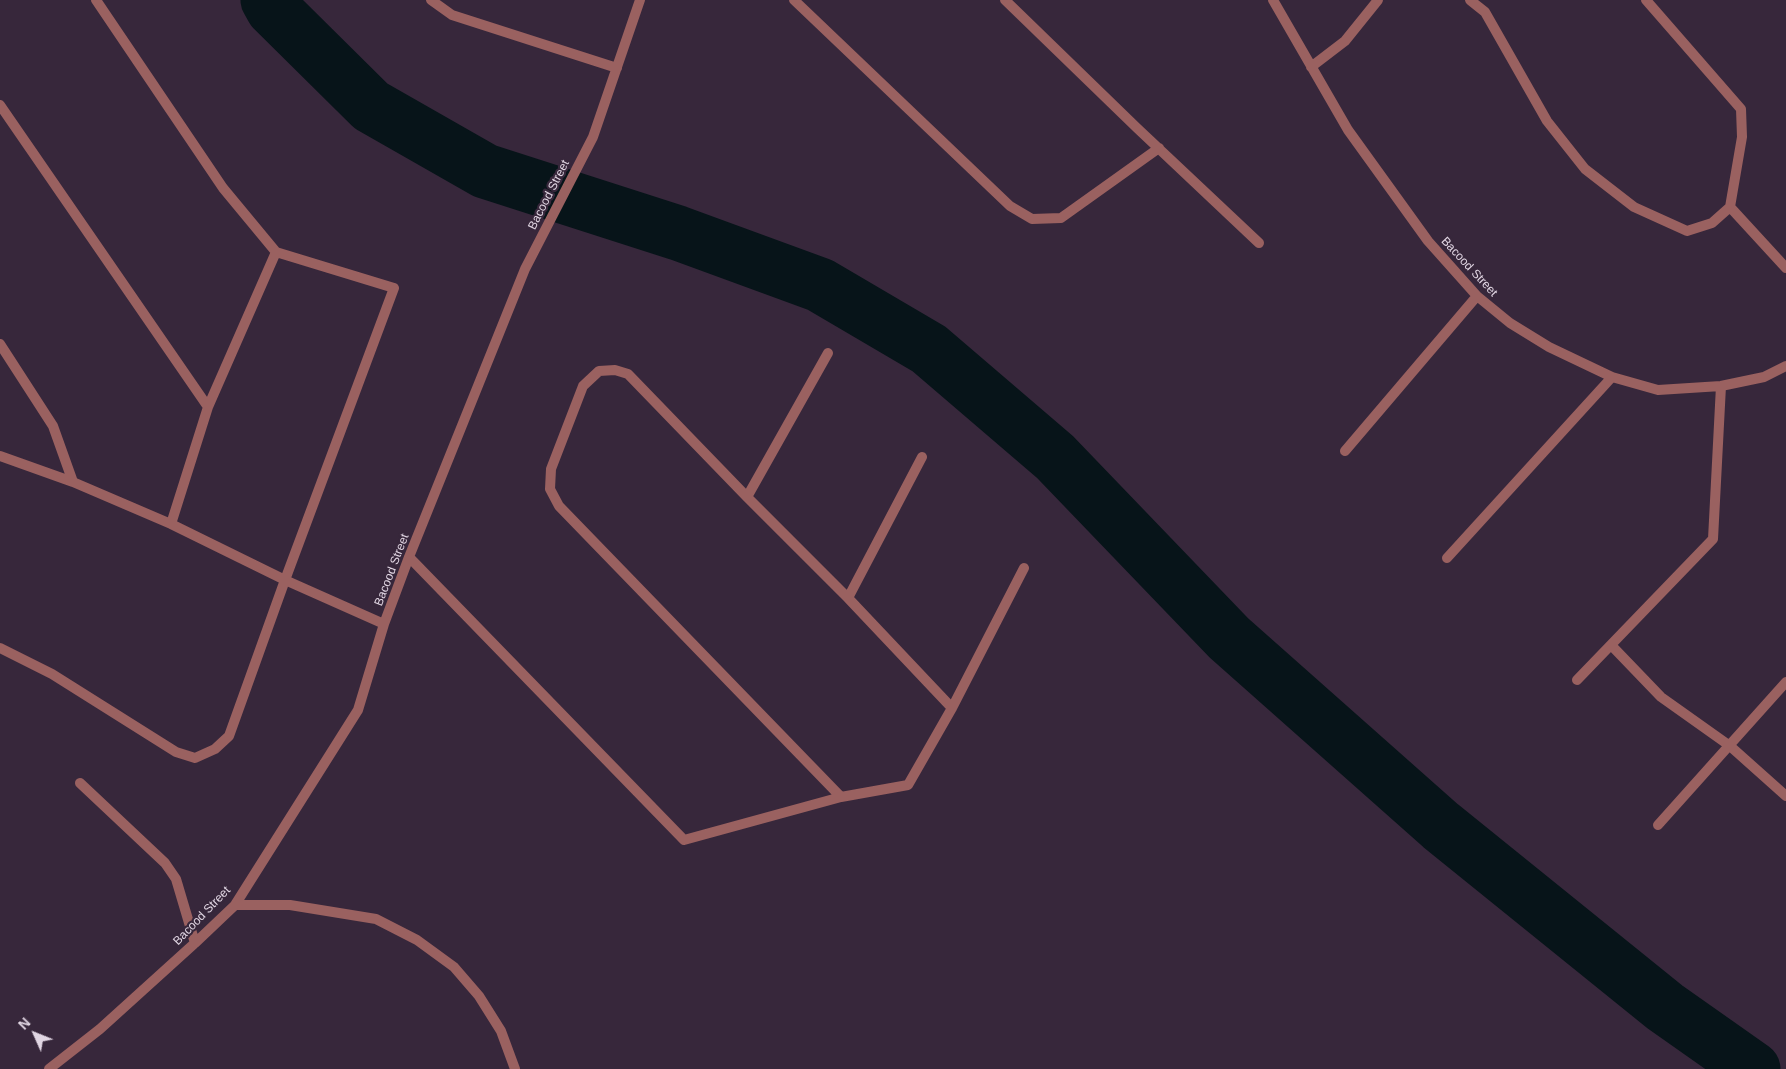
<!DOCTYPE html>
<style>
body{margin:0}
#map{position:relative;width:1786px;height:1069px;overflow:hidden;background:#37273b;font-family:Helvetica,sans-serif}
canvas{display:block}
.north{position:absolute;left:10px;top:1009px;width:50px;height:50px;-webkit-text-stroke:4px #37273b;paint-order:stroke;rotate:314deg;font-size:14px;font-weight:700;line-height:20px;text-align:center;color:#e1d6e3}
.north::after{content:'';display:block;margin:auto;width:18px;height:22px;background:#e1d6e3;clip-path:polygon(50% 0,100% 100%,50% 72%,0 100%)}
</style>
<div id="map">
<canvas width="1786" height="1069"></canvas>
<div class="north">N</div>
</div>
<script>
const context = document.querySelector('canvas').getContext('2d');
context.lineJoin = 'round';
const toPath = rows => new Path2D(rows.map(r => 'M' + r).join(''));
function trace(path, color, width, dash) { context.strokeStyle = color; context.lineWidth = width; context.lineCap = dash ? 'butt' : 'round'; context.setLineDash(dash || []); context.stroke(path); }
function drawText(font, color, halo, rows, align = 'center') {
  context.font = font + ' Helvetica,sans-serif'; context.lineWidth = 4.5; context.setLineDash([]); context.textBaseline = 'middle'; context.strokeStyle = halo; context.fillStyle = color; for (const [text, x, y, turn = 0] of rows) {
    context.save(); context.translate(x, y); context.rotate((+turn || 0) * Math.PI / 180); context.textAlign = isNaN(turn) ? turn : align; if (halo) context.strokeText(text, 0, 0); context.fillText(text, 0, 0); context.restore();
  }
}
const river = toPath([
 [268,0,273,9,371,106,485,171,678,233,820,285,929,349,1055,457,1229,638,1441,826,1665,1007,1753,1069]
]);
const minor = toPath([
 [96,0,223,188,276,252,208,407,171,524],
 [431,0,452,15,617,68],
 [794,0,1010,206,1032,219,1061,218,1159,148],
 [1005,0,1137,128,1259,243],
 [1273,0,1348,130,1428,241,1477,296,1510,323,1549,347,1612,377,1658,390,1721,386,1764,377,1786,366],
 [1470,0,1485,12,1547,121,1585,169,1634,207,1687,231,1712,223,1730,207,1742,137,1741,109,1646,0],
 [1311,67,1345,41,1378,0],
 [0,105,208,407],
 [1730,207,1786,268],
 [0,344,53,426,73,482],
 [1345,451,1477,296],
 [0,456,73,482,171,524,285,580,384,624],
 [747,497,828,353],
 [409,557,684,840,841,797,908,785,952,708,1024,568],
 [1447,558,1612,377],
 [848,598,922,457],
 [1611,645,1661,697,1730,746,1786,796],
 [0,648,52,674,176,752,195,758,215,749,229,736,285,580,394,288,276,252],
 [1577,680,1713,539,1721,386],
 [80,783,165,863,176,879,195,943],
 [841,797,559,506,550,489,551,469,583,386,599,371,615,370,628,374,747,497,848,598,952,708],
 [1658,825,1786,682],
 [235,905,290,905,376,919,417,940,454,967,479,996,501,1031,515,1069],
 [49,1069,100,1029,195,943,235,905,358,710,384,624,409,557,525,269,593,137,640,0]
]);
const streetNames = [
 ["Bacood Street",549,195,-63],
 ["Bacood Street",1469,267,47],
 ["Bacood Street",392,570,-69],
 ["Bacood Street",202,916,-46]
];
trace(river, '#071419', 55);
trace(minor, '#9a6160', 10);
drawText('12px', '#e1d6e3', '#37273b', streetNames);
</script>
